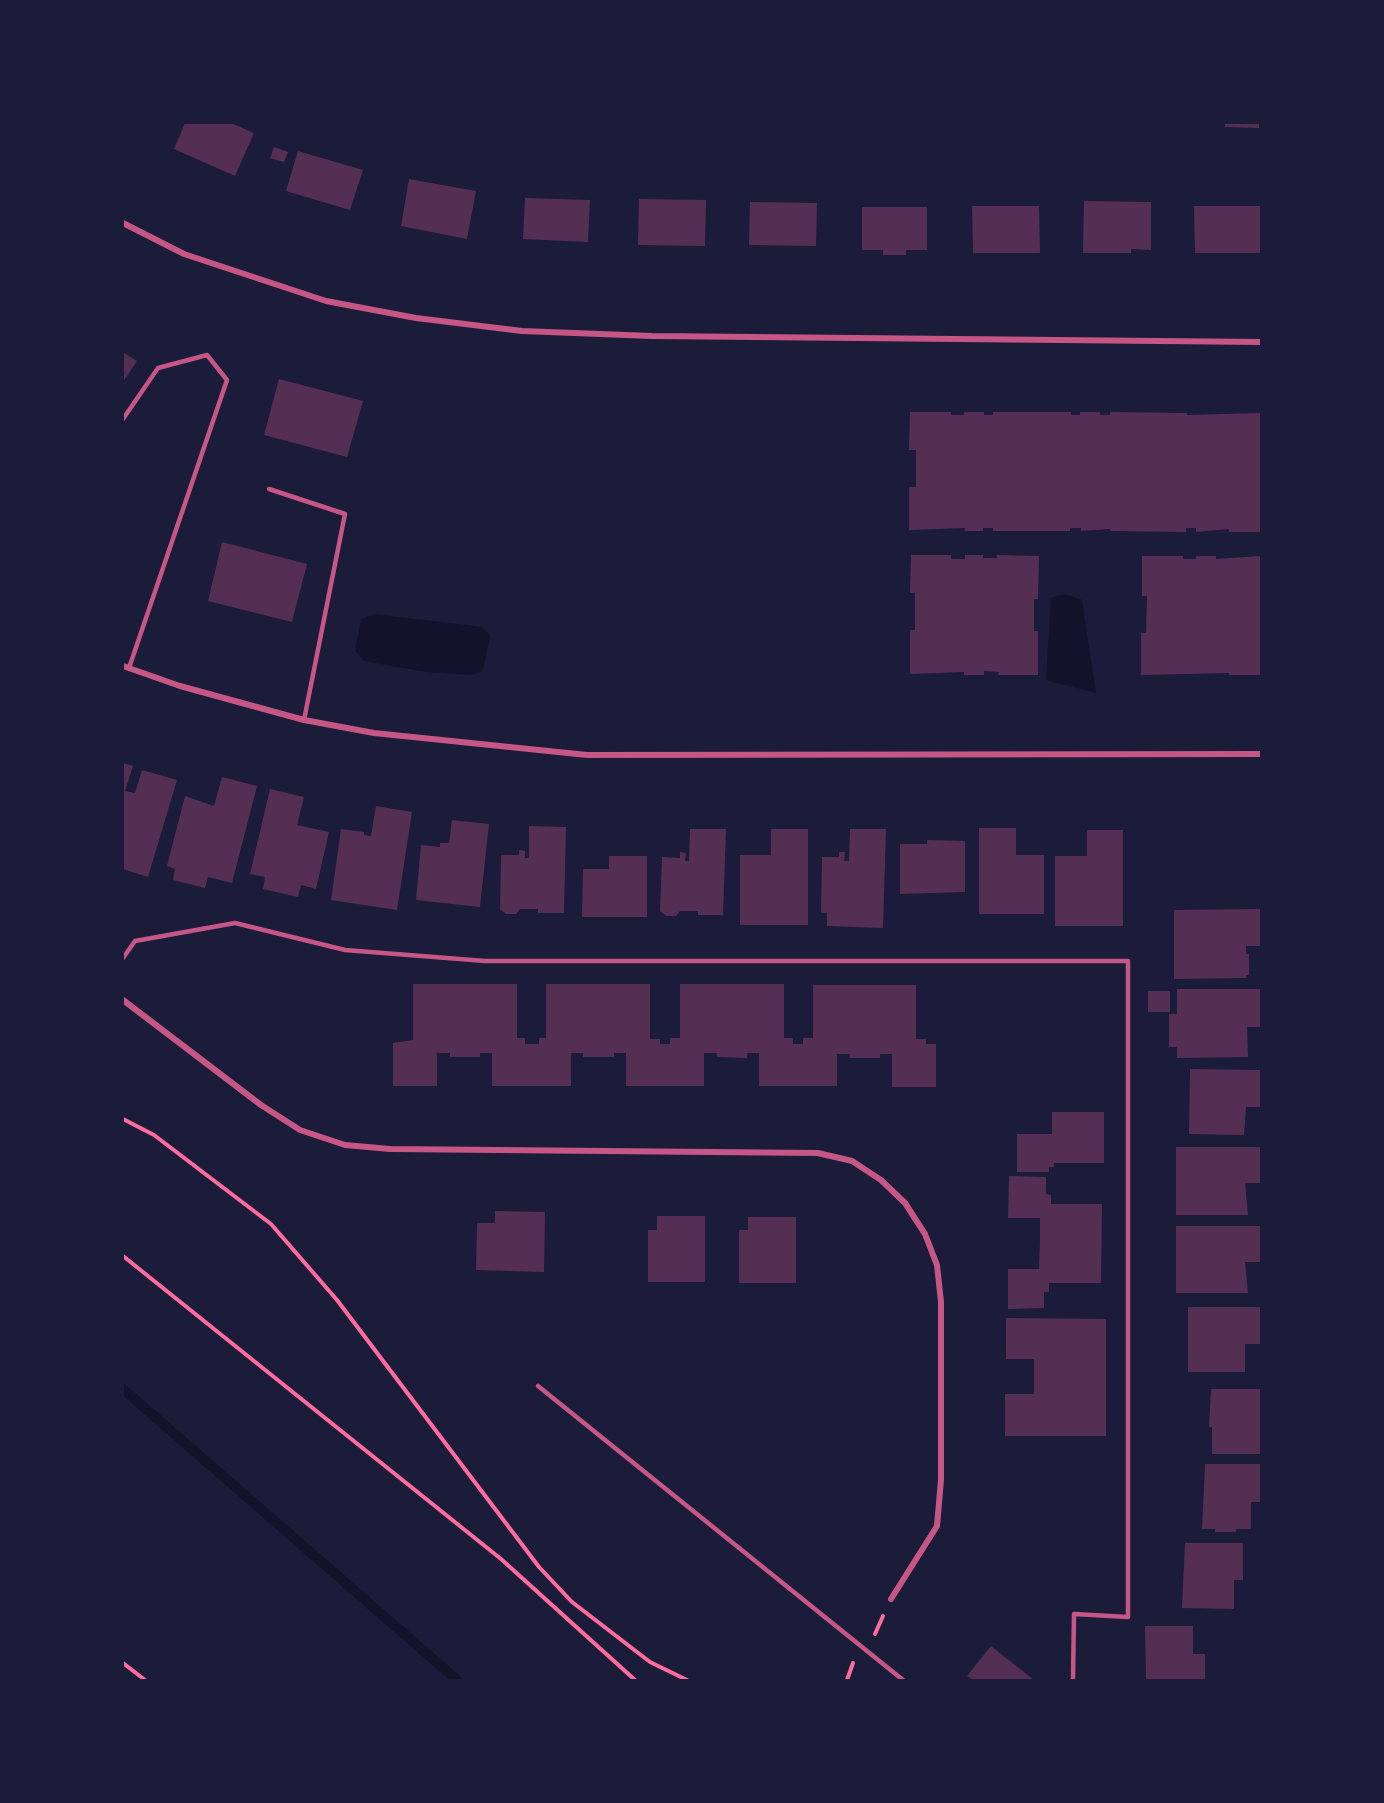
<!DOCTYPE html>
<style>
body{margin:0}
#map{position:relative;width:1384px;height:1803px;overflow:hidden;background:#1b1b3a;font-family:"IBM Plex Serif",serif}
canvas{display:block}
.frame{position:absolute;inset:0;border:124px solid #1b1b3a;pointer-events:none}
</style>
<div id="map">
<canvas width="1384" height="1803"></canvas>
<div class="frame"></div>
</div>
<script>
const context = document.querySelector('canvas').getContext('2d');
context.lineJoin = 'round';
function fillPath(path, color) { context.fillStyle = color; context.fill(path, 'evenodd'); }
const toPath = rows => new Path2D(rows.map(r => 'M' + r).join(''));
function trace(path, color, width, dash) { context.strokeStyle = color; context.lineWidth = width; context.lineCap = dash ? 'butt' : 'round'; context.setLineDash(dash || []); context.stroke(path); }
const water = toPath([
 [1065,594,1082,600,1096,693,1046,680,1051,598],
 [374,614,482,627,490,635,483,671,471,675,426,672,364,661,355,651,361,620]
]);
const stream = toPath([
 [123,1389,457,1680]
]);
const building = toPath([
 [185,123,231,123,254,133,235,176,174,149],
 [1225,123,1259,123,1259,128,1225,127],
 [274,147,288,152,284,162,270,158],
 [298,151,363,170,350,210,286,191],
 [409,179,476,191,467,239,401,226],
 [525,198,590,200,588,242,523,239],
 [639,199,706,200,705,246,638,245],
 [1084,201,1151,202,1151,250,1131,249,1131,253,1083,253],
 [750,202,817,203,816,246,749,245],
 [972,206,1039,206,1040,253,973,253],
 [1194,206,1261,206,1261,253,1195,253],
 [862,207,927,207,927,250,906,250,906,255,883,255,883,250,862,250],
 [123,352,137,361,123,382],
 [279,379,363,401,347,457,264,435],
 [910,412,951,412,951,415,964,415,964,412,984,412,984,415,993,415,993,412,1071,412,1071,415,1080,415,1080,412,1100,412,1100,415,1110,415,1110,412,1187,413,1187,415,1261,413,1261,532,1229,532,1229,529,1196,532,1196,528,1186,528,1186,532,1110,531,1110,529,1081,531,1081,528,1070,528,1070,531,993,531,993,528,983,528,983,531,965,531,965,528,909,530,909,487,916,487,916,450,909,450],
 [222,542,307,564,292,622,208,601],
 [911,555,951,555,951,559,965,559,965,555,983,555,983,558,997,558,997,555,1039,556,1038,599,1034,599,1034,631,1038,631,1038,675,998,675,999,672,984,671,984,675,964,675,964,672,910,674,910,630,915,630,915,593,910,593],
 [1142,556,1183,556,1183,559,1196,559,1196,556,1216,556,1216,559,1261,556,1261,675,1229,675,1229,673,1141,675,1141,633,1146,633,1147,596,1142,596],
 [123,763,133,766,125,791,135,793,142,770,177,780,148,877,123,869],
 [222,777,257,786,232,883,208,877,205,888,173,880,175,869,167,866,185,796,214,806],
 [270,789,304,797,297,825,329,832,316,889,301,885,298,897,263,889,265,877,250,874],
 [376,806,412,812,397,910,331,900,341,829,364,832,364,835,371,836],
 [452,820,489,824,480,907,416,900,421,845,440,847,440,843,449,843],
 [529,826,566,827,564,913,538,913,538,909,520,909,516,914,506,914,500,909,501,855,519,855,519,850,525,851,525,858,529,858],
 [979,828,1016,828,1016,855,1044,855,1044,914,979,914],
 [690,829,726,829,723,915,698,915,698,911,680,911,676,916,666,916,660,911,662,857,680,858,680,852,686,853,685,861,689,861],
 [771,829,808,829,808,925,740,925,740,855,771,855],
 [850,829,886,829,883,928,827,926,827,913,821,913,822,857,839,857,839,852,845,852,844,861,849,861],
 [1087,830,1123,830,1123,926,1055,926,1055,856,1087,856],
 [927,840,965,841,965,892,900,894,900,844,927,844],
 [609,856,647,856,647,917,582,917,583,869,609,869],
 [1261,909,1261,946,1246,946,1246,954,1249,954,1249,975,1246,975,1246,978,1174,979,1174,910],
 [413,984,517,984,517,1038,525,1038,525,1044,539,1044,539,1038,546,1038,546,984,650,984,650,1039,660,1039,660,1044,670,1044,670,1038,680,1038,680,984,784,984,784,1038,793,1038,793,1044,803,1044,803,1038,813,1038,813,985,916,985,916,1039,926,1039,926,1044,936,1044,936,1087,892,1087,892,1054,880,1054,880,1058,850,1058,850,1054,837,1054,837,1086,759,1086,759,1053,747,1053,747,1058,717,1057,717,1053,704,1053,704,1086,626,1086,626,1053,614,1053,614,1057,583,1057,583,1053,571,1053,571,1086,492,1086,492,1053,480,1053,480,1057,450,1057,450,1053,437,1053,437,1086,393,1086,393,1043,413,1040],
 [1177,989,1261,989,1261,1027,1247,1027,1248,1057,1177,1058,1177,1047,1169,1047,1169,1014,1177,1014],
 [1148,991,1170,991,1170,1012,1148,1012],
 [1190,1069,1261,1070,1261,1107,1246,1107,1244,1135,1189,1134],
 [1052,1112,1104,1112,1104,1163,1054,1163,1054,1167,1049,1167,1049,1172,1017,1172,1017,1134,1052,1134],
 [1176,1147,1261,1147,1261,1183,1245,1183,1248,1215,1176,1215],
 [1009,1176,1046,1177,1046,1194,1051,1195,1051,1204,1102,1204,1101,1283,1049,1283,1049,1292,1044,1292,1044,1308,1008,1309,1008,1269,1039,1269,1040,1242,1040,1218,1008,1218],
 [495,1211,545,1212,544,1272,476,1270,477,1223,495,1223],
 [657,1216,705,1216,705,1282,648,1282,648,1230,657,1230],
 [748,1217,796,1217,796,1283,739,1283,739,1230,748,1230],
 [1176,1226,1261,1226,1261,1262,1245,1262,1248,1293,1176,1293],
 [1188,1307,1261,1307,1261,1344,1245,1344,1245,1372,1188,1372],
 [1006,1318,1106,1319,1106,1436,1005,1436,1005,1394,1034,1394,1034,1359,1006,1359],
 [1211,1389,1261,1389,1261,1454,1212,1454,1212,1427,1209,1427],
 [1205,1464,1261,1464,1261,1502,1251,1502,1251,1529,1236,1529,1236,1532,1215,1532,1215,1529,1202,1529],
 [1185,1543,1243,1543,1243,1580,1234,1580,1234,1609,1182,1608],
 [1145,1626,1193,1626,1193,1654,1205,1654,1205,1680,1146,1680],
 [991,1646,1034,1680,973,1680,967,1676]
]);
const path = toPath([
 [123,1119,154,1135,271,1224,337,1300,539,1567,572,1602,650,1662,687,1680],
 [123,1256,501,1559,635,1680],
 [875,1634,883,1616],
 [123,1663,145,1680],
 [847,1680,853,1663]
]);
const service = toPath([
 [123,419,158,368,207,355,227,380,129,668],
 [269,489,345,514,304,720],
 [123,958,135,941,235,923,345,950,485,961,1128,961,1128,1617,1074,1614,1073,1680],
 [538,1386,903,1680]
]);
const minor = toPath([
 [123,223,184,254,326,301,416,318,522,331,652,336,1261,342],
 [123,666,180,686,304,720,374,733,587,755,1261,754],
 [123,1000,261,1105,300,1130,345,1145,390,1149,818,1153,852,1161,881,1180,905,1203,925,1234,937,1265,941,1302,941,1480,937,1526,891,1599]
]);
fillPath(water, '#12122b');
trace(stream, '#12122b', 10);
fillPath(building, '#542f53');
trace(path, '#ff6b9d', 4);
trace(service, '#c65784', 4.5);
trace(minor, '#c65784', 6);
</script>
